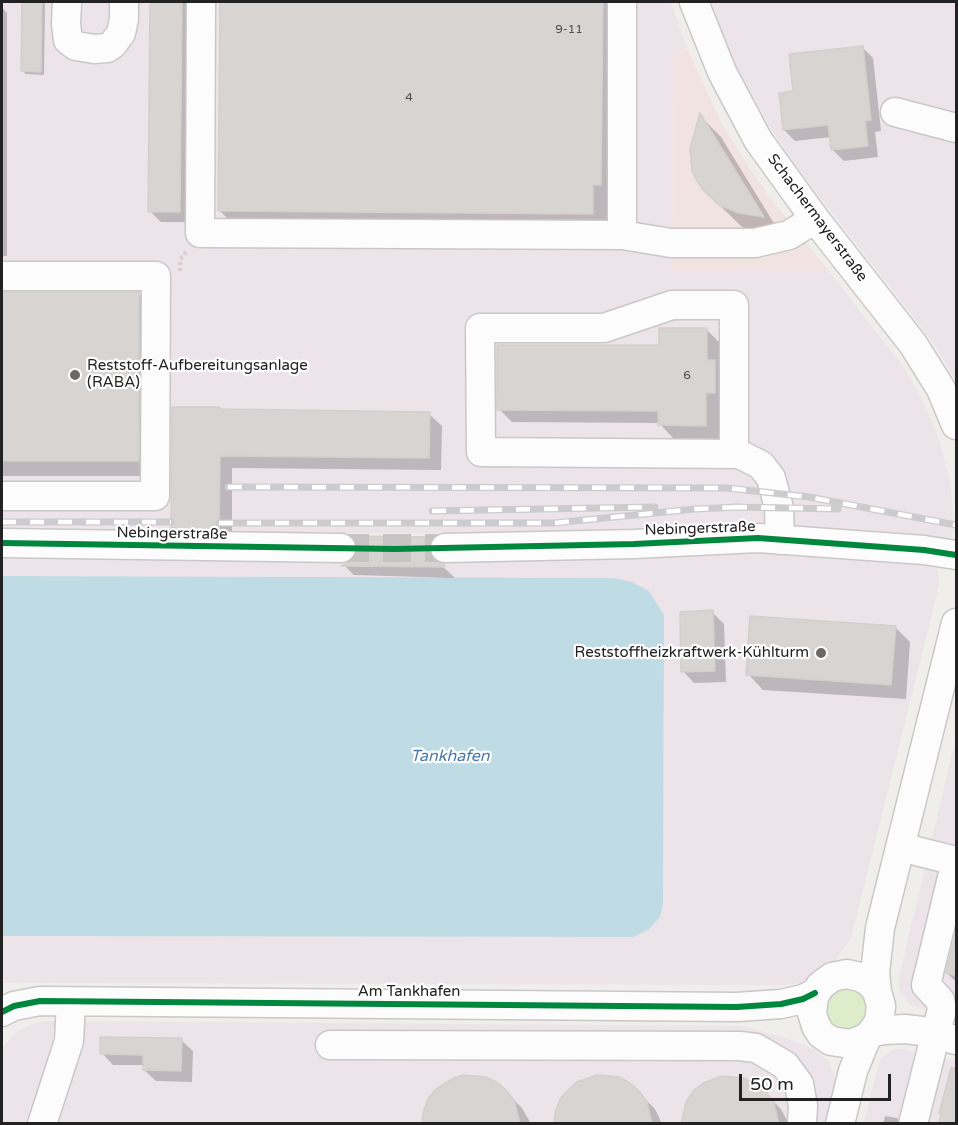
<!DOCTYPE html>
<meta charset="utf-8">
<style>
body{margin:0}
#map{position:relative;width:958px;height:1125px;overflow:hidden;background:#f0eeeb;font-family:"Varela Round",sans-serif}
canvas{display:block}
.frame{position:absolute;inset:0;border:3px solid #222;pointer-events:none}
.scale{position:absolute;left:739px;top:1074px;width:152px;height:27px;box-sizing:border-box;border:3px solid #222;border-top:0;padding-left:8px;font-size:18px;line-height:21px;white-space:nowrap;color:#222;-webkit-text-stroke:4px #fff;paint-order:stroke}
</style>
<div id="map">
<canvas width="958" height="1125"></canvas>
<div class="frame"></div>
<div class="scale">50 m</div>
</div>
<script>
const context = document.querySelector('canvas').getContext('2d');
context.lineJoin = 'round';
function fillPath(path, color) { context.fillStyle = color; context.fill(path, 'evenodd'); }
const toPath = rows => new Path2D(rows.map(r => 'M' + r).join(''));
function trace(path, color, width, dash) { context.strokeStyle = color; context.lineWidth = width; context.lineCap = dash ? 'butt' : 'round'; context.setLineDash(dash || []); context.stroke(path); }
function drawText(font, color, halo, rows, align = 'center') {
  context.font = font + ' "Varela Round",sans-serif'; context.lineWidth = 4.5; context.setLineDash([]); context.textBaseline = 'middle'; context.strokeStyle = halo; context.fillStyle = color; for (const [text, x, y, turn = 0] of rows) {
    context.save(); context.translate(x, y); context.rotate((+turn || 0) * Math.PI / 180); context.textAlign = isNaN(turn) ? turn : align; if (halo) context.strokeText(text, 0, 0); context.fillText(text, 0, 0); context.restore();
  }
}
const commercial = toPath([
 [687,48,722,124,750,169,774,203,828,270,672,272,673,57]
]);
const industrial = toPath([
 [2,2,671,2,687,48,673,57,672,271,828,270,902,365,920,395,939,439,950,480,954,518,954,529,951,537,946,540,938,540,747,524,721,525,647,534,2,532],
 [711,2,956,2,956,381,935,346,915,319,804,177,773,132,735,65],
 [682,549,917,558,933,565,938,571,939,585,851,938,831,967,801,983,784,985,2,983,2,936,634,937,649,929,660,917,663,904,664,615,614,578,2,576,2,552,634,556],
 [956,737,956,1017,910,1005,900,992,898,981],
 [47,1021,742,1026,789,1039,814,1049,829,1061,835,1077,834,1100,829,1124,2,1123,2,1048,17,1031,32,1024],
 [901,1049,956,1061,956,1123,863,1124,880,1060,891,1050]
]);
const grass = toPath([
 [843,986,865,994,870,1016,853,1033,827,1024,824,1001]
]);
const water = toPath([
 [2,576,614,578,632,582,649,591,664,615,663,904,660,917,649,929,634,937,2,936]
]);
const shadow = toPath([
 [24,2,45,2,44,75,26,74,23,71],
 [152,2,193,2,190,222,161,222,150,211],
 [221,2,617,2,615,200,607,199,607,228,234,225,219,210],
 [2,7,7,13,7,256,2,256],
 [862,47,873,58,881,131,875,132,878,157,844,161,833,150,831,137,795,141,784,130,795,92],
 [700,116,721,137,783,238,762,235,742,227,704,190],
 [2,294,139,294,154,309,153,476,2,476],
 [706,329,720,343,720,366,728,375,728,406,719,405,719,439,673,438,659,423,512,422,499,409],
 [219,408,222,411,429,414,442,426,441,470,232,468,232,542,185,541,172,528],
 [433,538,444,549,439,560,441,565,455,578,354,575,344,565],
 [712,612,724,624,726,682,694,683,683,671],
 [895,627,910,642,906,699,763,690,748,674],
 [956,935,956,982,947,973],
 [181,1040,193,1051,192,1082,156,1081,144,1070,144,1065,113,1065,102,1053],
 [506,1092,522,1108,531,1124,423,1124],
 [639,1093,655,1109,662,1124,556,1124],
 [765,1093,781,1109,789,1124,682,1124,687,1103],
 [885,1116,897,1118,902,1124,883,1124]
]);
const building = toPath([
 [22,2,42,2,41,72,21,71,22,2],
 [150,2,182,2,180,212,148,212,150,2],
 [220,2,603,2,601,185,593,185,593,214,218,211,220,2],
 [863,46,871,120,865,121,868,146,831,150,828,125,783,130,779,93,793,91,789,54,863,46],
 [700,113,764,217,739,213,719,205,703,190,697,181,692,171,690,149,700,113],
 [2,292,139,292,139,461,2,461,2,292],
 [659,328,707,328,707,360,715,360,715,393,706,393,706,426,658,425,658,411,497,410,497,345,659,345,659,328],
 [172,407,220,407,220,409,430,412,429,458,220,456,219,530,171,529,172,407],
 [351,536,434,537,429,548,431,556,437,562,444,564,444,567,341,566,350,562,355,556,357,548,356,541,351,536],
 [713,610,715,671,681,672,680,612,713,610],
 [750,616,896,626,891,685,746,675,750,616],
 [957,929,957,976,946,973,957,929],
 [100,1037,182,1038,181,1071,143,1070,143,1055,100,1054,100,1037],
 [951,1068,957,1068,957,1124,939,1124,941,1113,939,1113,951,1068],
 [463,1075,486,1077,498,1083,507,1091,515,1102,520,1124,422,1124,423,1113,428,1099,436,1089,454,1078,463,1075],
 [597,1075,619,1077,630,1083,640,1092,647,1102,652,1124,554,1124,555,1113,560,1099,568,1090,577,1082,597,1075],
 [722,1076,744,1078,756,1084,766,1092,774,1103,779,1124,681,1124,686,1102,694,1090,703,1083,722,1076]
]);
const minorTunnel = toPath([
 [341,548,445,548]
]);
const path = toPath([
 [180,271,180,260,187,251]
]);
const minor = toPath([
 [67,2,66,24,68,40,76,46,94,49,107,48,113,44,121,33,124,19,124,2],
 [201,2,200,233,622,235],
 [622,2,622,235,671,243,755,243,789,235,815,219],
 [694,2,722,72,758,140,815,219,913,344,941,389,956,425],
 [895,112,956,128],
 [2,276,156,276,155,496,2,496],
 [734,453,734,305,672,305,604,328,480,328,481,452,739,454,761,465,771,478,779,508,780,540],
 [2,543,341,548],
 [445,548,634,544,758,538,924,550,956,555],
 [900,847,956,861,926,985,940,1000,942,1009,913,1124],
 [877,991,869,982,860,977,847,974,832,977,820,986,814,997,812,1013,816,1026,821,1034,831,1041,851,1044,868,1037,879,1022,881,1006,877,991,875,973,880,928,956,623],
 [2,1012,14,1006,40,1001,737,1007,781,1004,803,999,815,993],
 [873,1032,884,1030,905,1029,922,1031,956,1040],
 [330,1045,740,1046,756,1048,785,1065,799,1084,803,1106,802,1124],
 [42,1124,69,1041,71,1002],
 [840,1124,853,1071,866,1039]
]);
const rail = toPath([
 [228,487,727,488,809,497,956,525],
 [733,507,838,509],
 [432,511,655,507],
 [2,522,171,522],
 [219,523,554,523,695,509,739,507]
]);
const cycleway = toPath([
 [2,543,395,549,634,544,758,538,924,550,956,555],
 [2,1012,14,1006,40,1001,737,1007,781,1004,803,999,815,993]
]);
const markers = [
 [75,375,6,"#6a6968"],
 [821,653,6,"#6a6968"]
];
const numberNames = [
 ["9-11",569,30],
 ["4",409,98],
 ["6",687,376]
];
const streetNames = [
 ["Schachermayerstraße",817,218,53],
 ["Nebingerstraße",700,529,-2],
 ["Nebingerstraße",172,534,1],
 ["Am Tankhafen",409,992]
];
const poiNames = [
 ["Reststoff-Aufbereitungsanlage",87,366],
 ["(RABA)",87,383],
 ["Reststoffheizkraftwerk-Kühlturm",809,653,"right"]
];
const waterNames = [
 ["Tankhafen",450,757]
];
fillPath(commercial, '#f1e3e1');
fillPath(industrial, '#ede4e9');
fillPath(grass, '#ddeccb');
fillPath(water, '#bfdbe3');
fillPath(shadow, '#0003');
fillPath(building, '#d7d4d2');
trace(building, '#d3d0cc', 1.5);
trace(minorTunnel, '#c7c5c3', 28, [28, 14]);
trace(minor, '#c9c8c7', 31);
trace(path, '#dccecd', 4, [3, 3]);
trace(minor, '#fdfcfc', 28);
trace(rail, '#ccc', 7);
trace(rail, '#fff', 4.5, [14]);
trace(cycleway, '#00873e', 6);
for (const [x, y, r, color] of markers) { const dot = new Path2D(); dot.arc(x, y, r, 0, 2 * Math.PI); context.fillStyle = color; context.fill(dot); trace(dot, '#fff', 2); }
drawText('12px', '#4f4e4e', null, numberNames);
drawText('15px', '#222', '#fff', streetNames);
drawText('15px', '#222', '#fff', poiNames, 'left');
drawText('italic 16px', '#4a7aab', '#fff', waterNames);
</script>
